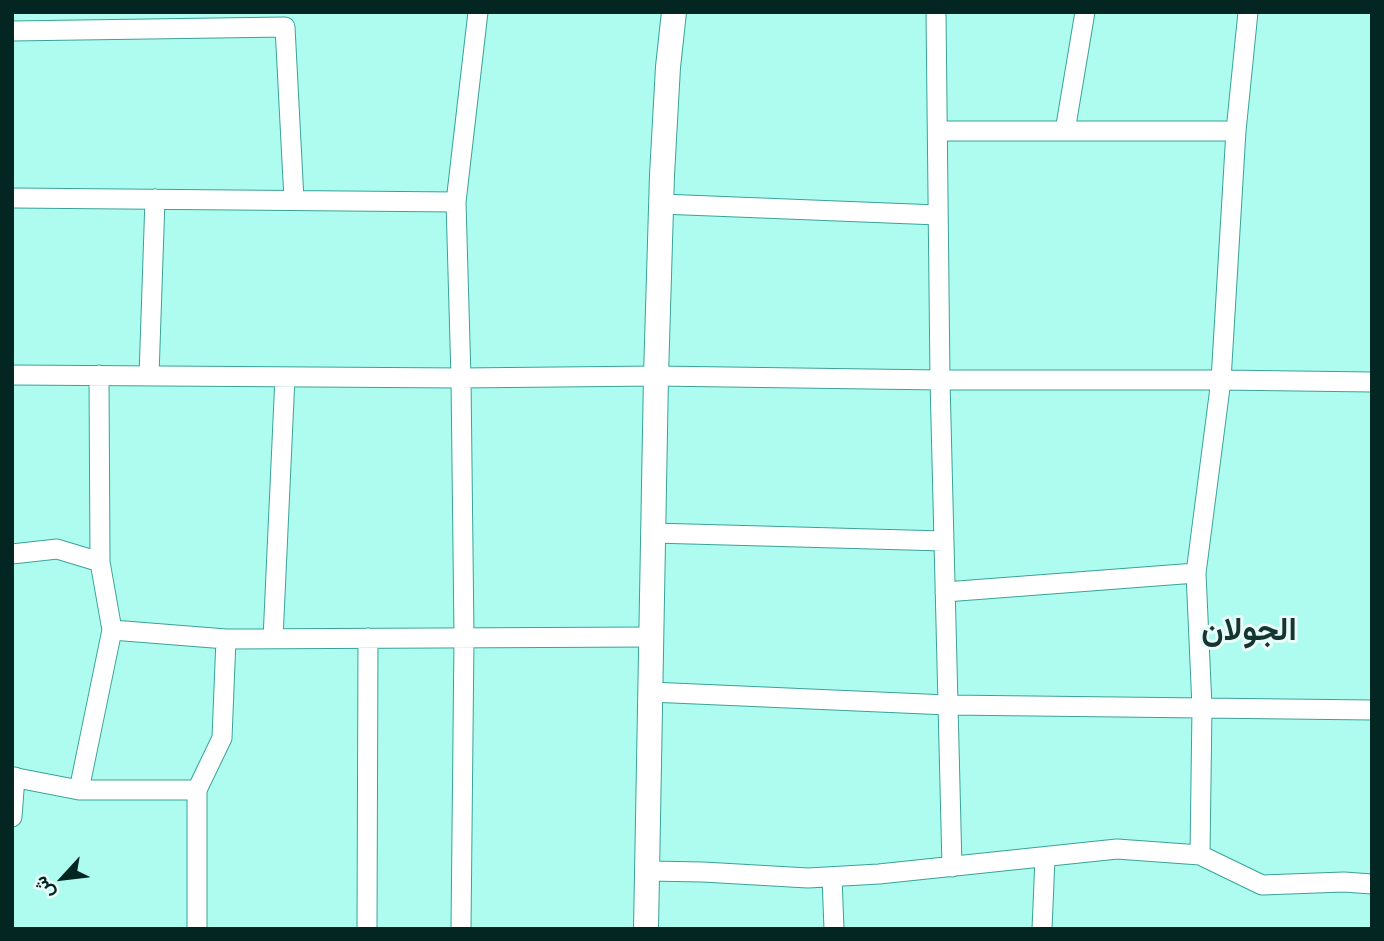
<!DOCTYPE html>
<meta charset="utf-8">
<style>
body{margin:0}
#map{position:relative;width:1384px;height:941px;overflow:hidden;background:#aefcf0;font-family:Cabin,Vazirmatn,sans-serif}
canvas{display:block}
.frame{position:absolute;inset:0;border:14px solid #042622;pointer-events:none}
.north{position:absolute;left:28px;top:843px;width:70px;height:70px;-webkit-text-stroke:5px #eafcf9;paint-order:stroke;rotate:243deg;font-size:19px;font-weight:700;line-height:28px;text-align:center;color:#042622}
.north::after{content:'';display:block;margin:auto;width:24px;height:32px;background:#042622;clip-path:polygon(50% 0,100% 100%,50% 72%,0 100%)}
</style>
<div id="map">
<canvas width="1384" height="941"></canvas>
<div class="frame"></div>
<div class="north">ش</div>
</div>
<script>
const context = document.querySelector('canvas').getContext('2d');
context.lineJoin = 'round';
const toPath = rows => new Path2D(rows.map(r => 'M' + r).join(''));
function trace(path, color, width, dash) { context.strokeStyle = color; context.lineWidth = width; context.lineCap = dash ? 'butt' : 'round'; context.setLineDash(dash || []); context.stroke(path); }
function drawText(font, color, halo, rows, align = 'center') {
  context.font = font + ' Cabin,Vazirmatn,sans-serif'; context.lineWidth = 6; context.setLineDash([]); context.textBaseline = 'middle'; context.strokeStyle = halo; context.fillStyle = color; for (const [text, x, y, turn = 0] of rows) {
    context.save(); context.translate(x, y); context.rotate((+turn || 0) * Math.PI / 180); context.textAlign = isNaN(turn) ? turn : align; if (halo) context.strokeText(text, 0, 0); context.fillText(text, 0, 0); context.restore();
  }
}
const minor = toPath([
 [936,12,940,380,952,867],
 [12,31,285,27,294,200],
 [938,131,1236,131],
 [1065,131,1085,12],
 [12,198,456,202],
 [661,204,938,215],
 [12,375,461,378,656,376,940,380,1221,380,1372,382],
 [149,376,155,199],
 [653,533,944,541],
 [12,554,57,549,100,562],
 [945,592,1196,573],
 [112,630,226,639,650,637],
 [273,639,285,377],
 [650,692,948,705,1372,710],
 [12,777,79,790,197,790],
 [79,790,112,630,100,562,99,375],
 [12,817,15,777],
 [1200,855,1202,707,1196,573,1221,380,1236,131,1248,12],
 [648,871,703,872,808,878,879,874,1117,849,1200,855,1262,885,1344,882,1372,884],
 [832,877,834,929],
 [197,929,197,790,222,738,226,639],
 [367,929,368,638],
 [461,929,464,637,461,378,456,202,478,12],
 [1042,929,1045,858]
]);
const tertiary = toPath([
 [646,929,656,376,662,175,668,67,674,12]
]);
const districtNames = [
 ["الجولان",1249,631]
];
trace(minor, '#39a397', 21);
trace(tertiary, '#39a397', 26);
trace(minor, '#fff', 19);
trace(tertiary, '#fff', 24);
drawText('bold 32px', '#153531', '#eafcf9', districtNames);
</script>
